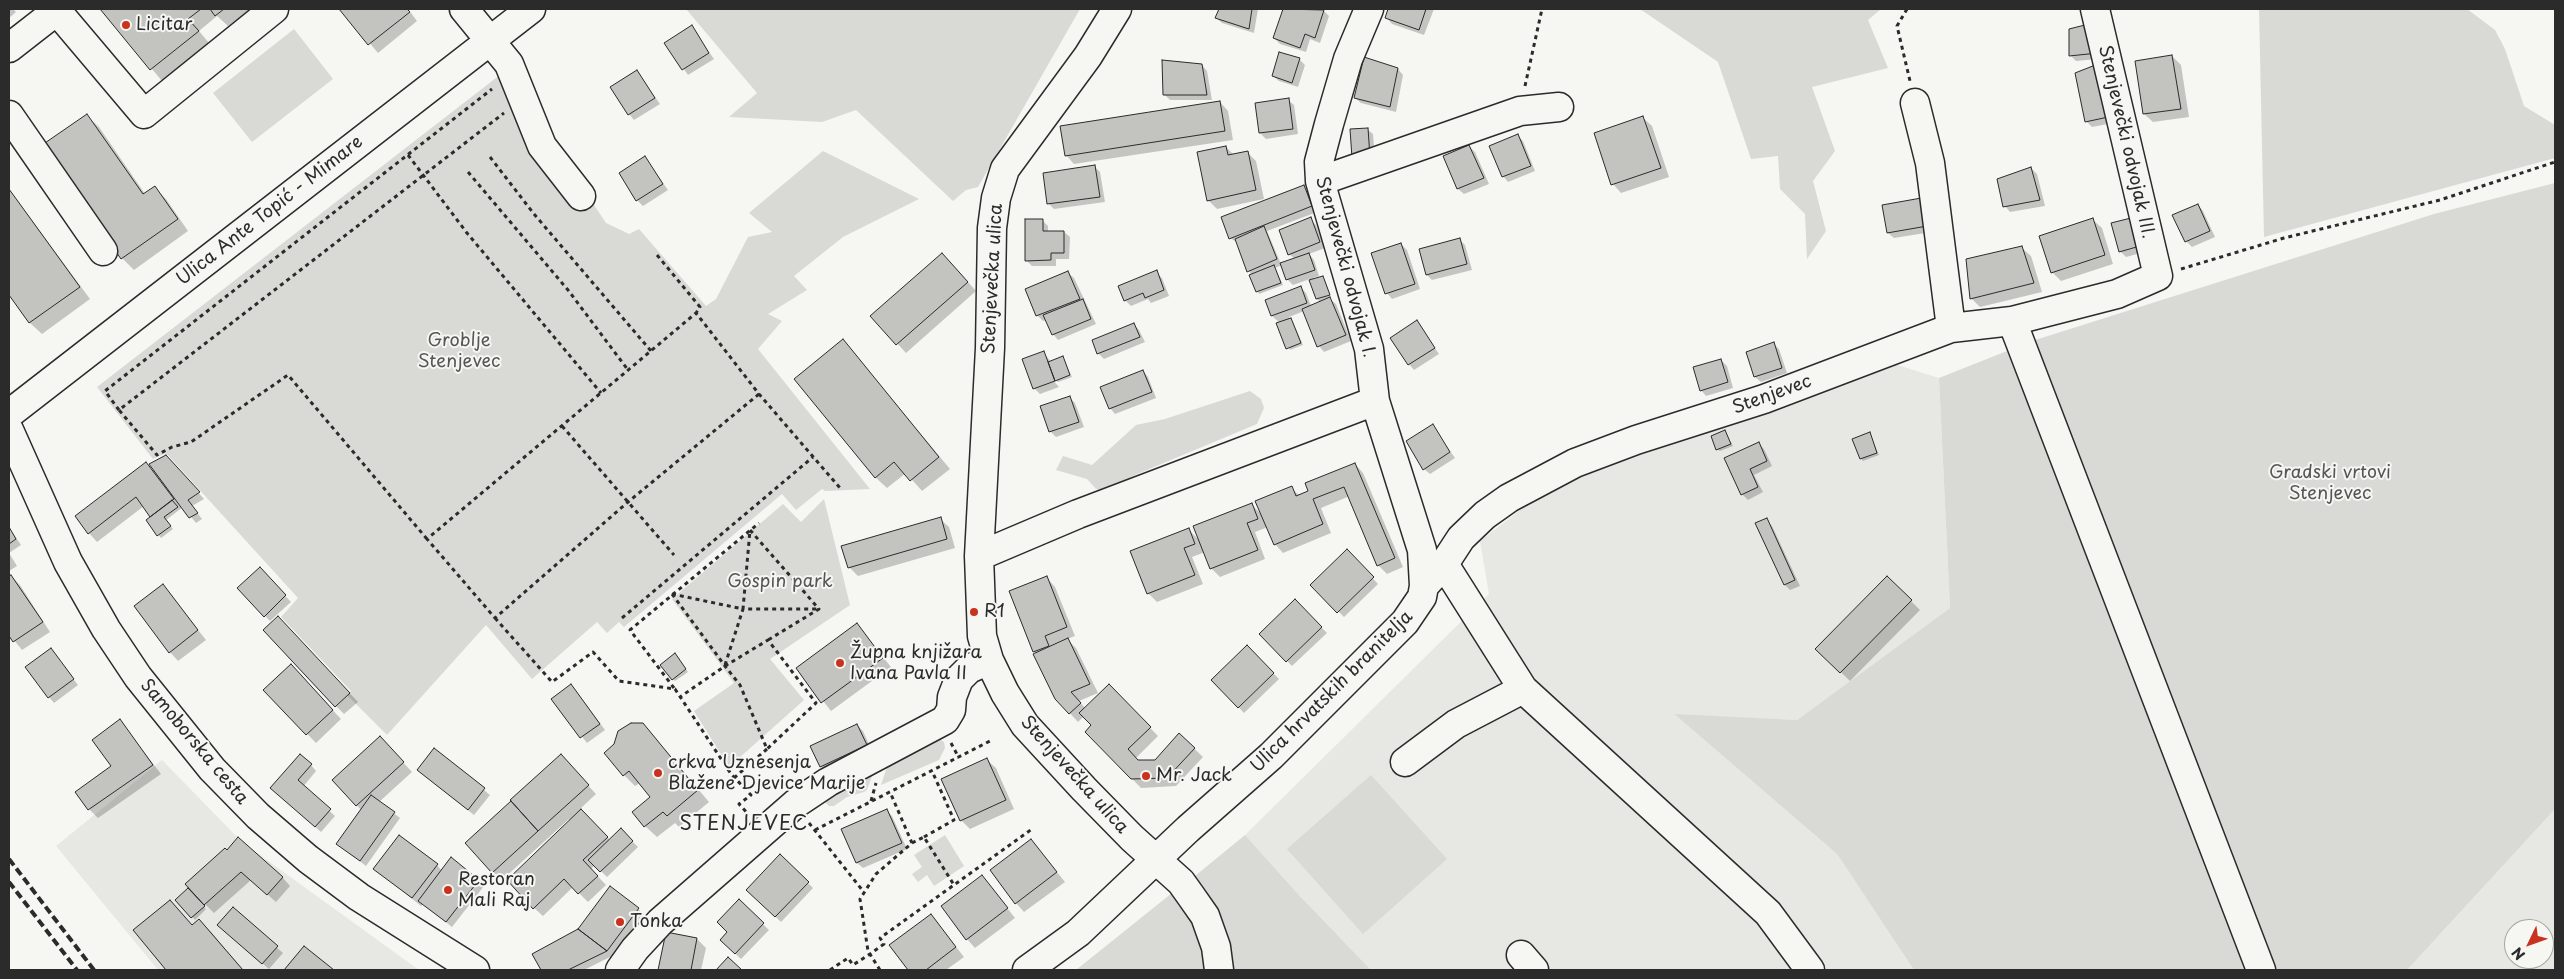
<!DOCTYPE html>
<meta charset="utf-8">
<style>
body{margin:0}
#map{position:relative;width:2564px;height:979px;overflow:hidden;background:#f6f6f2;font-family:"Playpen Sans",sans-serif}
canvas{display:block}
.frame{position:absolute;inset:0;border:10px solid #2b2b2b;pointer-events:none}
.north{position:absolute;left:2504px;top:919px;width:50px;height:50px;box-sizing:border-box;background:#f6f6f2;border:1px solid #a5a5a2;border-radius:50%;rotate:228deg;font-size:14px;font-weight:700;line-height:20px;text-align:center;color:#2b2b2b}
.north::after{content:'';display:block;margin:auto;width:18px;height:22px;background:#c8321e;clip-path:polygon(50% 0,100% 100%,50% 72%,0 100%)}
</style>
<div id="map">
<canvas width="2564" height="979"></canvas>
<div class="frame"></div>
<div class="north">N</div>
</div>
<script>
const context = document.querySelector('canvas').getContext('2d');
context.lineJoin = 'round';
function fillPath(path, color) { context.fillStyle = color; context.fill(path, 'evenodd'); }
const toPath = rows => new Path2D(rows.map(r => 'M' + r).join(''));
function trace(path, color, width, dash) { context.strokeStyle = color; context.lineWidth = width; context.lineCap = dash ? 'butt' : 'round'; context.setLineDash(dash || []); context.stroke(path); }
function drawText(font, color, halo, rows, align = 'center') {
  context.font = font + ' "Playpen Sans",sans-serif'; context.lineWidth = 4; context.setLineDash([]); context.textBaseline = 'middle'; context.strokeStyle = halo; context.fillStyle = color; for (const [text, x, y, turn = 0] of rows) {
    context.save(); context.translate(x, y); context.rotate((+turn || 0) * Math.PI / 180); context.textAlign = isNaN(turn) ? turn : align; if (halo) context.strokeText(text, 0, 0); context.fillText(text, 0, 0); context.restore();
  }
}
const built = toPath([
 [1891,363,1939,378,1950,608,1797,720,1675,715,1837,854,1914,970,1371,970,1298,894,1245,835,1489,594,1480,541,1567,474],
 [162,760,242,842,419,970,158,970,56,846],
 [2555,809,2555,970,2407,970],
 [2514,929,2544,929,2544,959,2514,959]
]);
const green = toPath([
 [686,9,1080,9,978,187,966,190,953,201,856,110,822,122,729,117,757,93],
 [1640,9,1881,9,1868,20,1888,68,1812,87,1835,151,1813,181,1826,231,1807,259,1805,214,1780,189,1778,156,1751,159,1718,62],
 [2259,9,2467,9,2495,30,2505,49,2524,106,2555,125,2555,158,2264,237],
 [294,29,333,79,252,142,213,93],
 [505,71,606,223,629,234,639,229,706,306,716,299,748,237,772,232,749,213,823,151,919,199,843,237,794,276,807,290,768,314,782,321,758,349,870,489,825,491,822,489,796,510,782,494,624,627,619,622,607,633,597,622,532,679,486,625,387,735,347,695,351,691,281,617,298,598,166,453,153,459,97,387],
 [2555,183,2555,809,2407,970,2275,970,2032,341,2434,214],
 [2007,351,2226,914,2248,970,1914,970,1837,854,1674,714,1797,720,1950,608,1939,378],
 [1250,391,1261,399,1264,408,1257,424,1135,475,1104,491,1096,489,1087,479,1056,470,1063,456,1092,465,1136,425,1165,419],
 [824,499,850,605,770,659,804,700,729,767,694,711,734,683,672,599,783,504,801,522],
 [937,737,944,742,945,748,939,760,881,785,889,761],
 [875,768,867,790,864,792,847,797,834,806,829,806,820,797],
 [1371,775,1447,859,1363,934,1287,849],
 [945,835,964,866,934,886,927,875,918,882,912,874,922,867,914,855],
 [1245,835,1298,894,1371,970,1232,970,1232,961,1221,924,1195,876],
 [1172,893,1178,896,1200,934,1207,970,1076,970]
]);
const shadow = toPath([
 [9,9,13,9,16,12,9,18],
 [102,9,250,9,228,26,217,16,199,31,209,43,162,81],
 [341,9,408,9,417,21,378,53],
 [1220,9,1258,9,1254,33,1222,23,1216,18],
 [1284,9,1324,11,1329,16,1320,43,1310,39,1306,52,1280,44,1274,38],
 [1390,9,1434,9,1424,35,1392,24,1387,18],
 [691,27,714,59,688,75,666,43],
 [2096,29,2098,59,2076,61,2071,56],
 [2172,56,2181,65,2189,117,2153,122,2144,114],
 [1299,59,1305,65,1298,87,1279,81,1273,76],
 [1202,65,1207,71,1212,100,1170,100,1164,94],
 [1398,69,1403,75,1396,112,1361,103,1355,98],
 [637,71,660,104,634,120,629,114],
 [2077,73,2118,122,2092,127,2086,121],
 [1288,100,1294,105,1298,134,1266,139,1260,133,1256,104],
 [1220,102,1228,111,1233,140,1074,164,1066,155],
 [87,116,99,127,145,194,155,188,166,199,188,231,134,270,122,258],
 [1643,118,1652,126,1669,177,1621,193,1613,184],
 [1367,129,1373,134,1375,162,1359,163],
 [1518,136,1523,141,1535,171,1508,182,1503,176],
 [1469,146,1475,152,1489,184,1464,194,1458,189,1445,157],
 [1226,147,1234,155,1247,152,1256,161,1264,199,1217,209,1208,200],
 [645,158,668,190,643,206,637,200],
 [1094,166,1100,172,1105,202,1054,209,1049,204],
 [2031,168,2037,174,2045,206,2010,212,2005,206],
 [1303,187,1309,192,1317,212,1267,231,1281,264,1295,259,1289,254,1310,219,1316,225,1325,248,1309,254,1314,260,1319,276,1313,278,1313,280,1323,277,1325,280,1331,297,1329,298,1336,304,1351,341,1324,352,1319,346,1304,311,1289,317,1293,322,1303,345,1290,350,1280,323,1272,316,1267,301,1301,288,1306,293,1311,306,1320,302,1317,299,1310,279,1293,285,1287,279,1282,265,1275,268,1283,285,1259,294,1238,243,1230,238],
 [9,189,90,299,42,334,30,323,9,293],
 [2198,205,2203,211,2215,237,2192,247,2186,241],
 [1883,206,1938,231,1894,238,1888,233],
 [1042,220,1048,226,1048,232,1064,232,1070,237,1069,259,1056,259,1056,266,1032,266,1026,260],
 [2093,220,2102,228,2113,264,2061,281,2052,272],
 [2113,224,2152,250,2126,257,2120,251],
 [1459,239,1465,245,1472,270,1432,280,1427,275],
 [1401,244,1407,250,1420,289,1392,299,1387,293],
 [2022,248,2031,256,2042,292,1980,307,1971,298],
 [951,263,976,291,906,353,872,316],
 [1156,272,1162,278,1169,296,1151,303,1148,299,1131,306,1125,300],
 [1068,273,1074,278,1096,324,1058,340,1053,334,1047,320,1043,321,1037,315],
 [1417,322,1439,354,1414,370,1409,364],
 [1134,324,1139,330,1145,342,1104,359,1098,353],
 [843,341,950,469,922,491,906,473,887,488,875,477],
 [1774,344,1779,349,1787,373,1761,382,1755,377,1748,353],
 [1043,352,1051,362,1063,358,1072,377,1058,382,1051,375,1050,377,1059,387,1040,394,1034,388],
 [1721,360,1727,366,1733,388,1706,396,1701,390],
 [1143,371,1148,377,1156,398,1115,414,1110,408],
 [1069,397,1075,403,1084,427,1056,437,1050,431],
 [1432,426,1455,458,1430,474,1424,469],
 [1725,432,1733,446,1720,451,1717,449],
 [1870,434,1879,455,1863,461,1861,458],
 [1758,443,1764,449,1772,466,1754,475,1763,492,1748,500,1742,494,1725,459],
 [171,462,204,499,192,506,202,519,196,523,183,507,166,520,173,529,161,538,147,521,152,517,144,506,97,542,89,533,146,464,155,472],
 [1355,464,1363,473,1403,567,1387,574,1378,565,1350,496,1321,508,1331,533,1283,553,1275,544,1268,527,1255,532,1265,559,1220,577,1211,568,1205,552,1192,557,1203,584,1157,602,1148,593,1188,529,1201,542,1251,504,1263,516,1291,488,1300,496],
 [940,519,949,527,955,548,858,576,849,567],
 [1766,520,1772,526,1800,586,1790,590,1785,585],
 [9,527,21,545,9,553,17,566,9,571],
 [1347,551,1378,584,1344,617,1312,585],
 [260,569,291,602,270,621,239,589],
 [11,576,20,585,50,632,22,650,9,634,9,578],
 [1887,577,1920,610,1850,681,1817,649],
 [1047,578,1055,587,1075,636,1067,639,1076,648,1098,693,1079,701,1086,709,1109,686,1158,736,1136,758,1138,761,1155,761,1180,735,1203,757,1176,786,1141,788,1087,732,1093,725,1084,716,1078,722,1056,698,1034,651],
 [163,586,206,640,178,661,170,652],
 [1295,601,1327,633,1292,666,1261,634],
 [857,625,891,667,831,711,797,668],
 [287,627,358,702,344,714,336,706],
 [1247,647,1279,679,1244,713,1213,680],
 [51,650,78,685,54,703,49,697],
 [677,657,688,672,675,681,673,679],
 [299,674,341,719,316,743,265,690],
 [576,691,605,730,587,743,553,699],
 [120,721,161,774,98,818,89,809,112,766],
 [643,724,709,802,679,827,675,823,657,837,645,826,652,797,640,783,635,786,624,775],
 [857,725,863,731,872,751,827,771,821,766],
 [389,747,412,772,379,802,400,818,366,866,337,844,361,810,334,780],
 [434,749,490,795,474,815,424,775],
 [987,760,996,768,1014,809,970,829,961,820],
 [311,765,316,771,303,787,335,816,321,832,277,794],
 [569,765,596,794,580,809,610,840,621,830,638,847,607,877,595,865,591,869,606,885,588,902,573,887,543,916,534,908,571,821,569,819,502,880,493,872],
 [886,810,892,816,907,849,863,868,857,863,842,830],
 [1031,840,1065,882,1024,912,1016,903],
 [225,849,282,877,290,886,276,902,251,880,214,913,204,903,202,905,206,909,195,920,177,900],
 [780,856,813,888,781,922,748,890],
 [437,865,442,871,478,880,484,886,452,927,423,904,421,906,375,869],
 [982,876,1015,918,975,948,967,939],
 [739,901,769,930,741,959,721,940,729,933],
 [233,909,283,953,269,969,225,931],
 [638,909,644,914,612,956,584,970,542,970,534,954],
 [931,915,964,957,946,970,910,970,891,945],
 [199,920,211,932,243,970,167,970,134,930,192,926],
 [667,933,697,939,706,948,701,970,660,970]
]);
const building = toPath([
 [100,9,201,9,188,19,199,31,150,70,100,9],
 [210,9,224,9,215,16,210,9],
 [339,9,407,9,410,12,368,45,339,9],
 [1219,9,1252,9,1249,29,1215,18,1219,9],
 [1283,9,1324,10,1315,38,1305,34,1300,48,1273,38,1283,9],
 [1388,9,1426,9,1419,30,1385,18,1388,9],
 [2093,23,2098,53,2069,56,2069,29,2093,23],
 [692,25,709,53,682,70,664,43,692,25],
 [1279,52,1300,58,1292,83,1272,76,1279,52],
 [2172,55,2181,109,2143,114,2135,61,2172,55],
 [1364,57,1398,68,1390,107,1354,98,1364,57],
 [1162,60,1202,64,1207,95,1163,95,1162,60],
 [2103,62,2113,116,2085,122,2075,73,2103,62],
 [637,70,655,98,628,115,610,87,637,70],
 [1289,98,1293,129,1259,133,1255,103,1289,98],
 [1220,101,1225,131,1065,156,1060,126,1220,101],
 [87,114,143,194,155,186,178,219,121,259,42,145,87,114],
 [1643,116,1661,168,1611,185,1594,133,1643,116],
 [1368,128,1370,157,1352,158,1350,129,1368,128],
 [1518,134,1531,166,1502,177,1489,146,1518,134],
 [1469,145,1484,178,1457,189,1443,156,1469,145],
 [1226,146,1228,155,1248,151,1256,190,1207,201,1197,152,1226,146],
 [645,156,663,184,636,201,619,173,645,156],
 [1095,165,1100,197,1047,204,1043,173,1095,165],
 [2031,167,2040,200,2003,207,1997,179,2031,167],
 [1304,185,1312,206,1229,239,1221,217,1304,185],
 [9,189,80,287,29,323,9,295,9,189],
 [1927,197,1933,225,1887,233,1882,205,1927,197],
 [2198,204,2210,231,2185,242,2172,215,2198,204],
 [2139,216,2147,244,2119,252,2111,223,2139,216],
 [1311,217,1320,242,1288,255,1279,230,1311,217],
 [2093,218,2105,255,2051,273,2039,236,2093,218],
 [1025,219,1043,219,1043,231,1064,231,1064,253,1051,253,1051,260,1025,261,1025,219],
 [1264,226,1277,259,1247,272,1235,239,1264,226],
 [1460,238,1467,264,1426,275,1419,249,1460,238],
 [1401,243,1415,284,1385,294,1371,253,1401,243],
 [2022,246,2034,283,1970,299,1966,259,2022,246],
 [942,253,968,282,896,345,870,316,942,253],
 [1309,253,1315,270,1286,280,1280,263,1309,253],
 [1274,265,1281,283,1256,292,1249,275,1274,265],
 [1157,270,1164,290,1145,298,1143,293,1124,301,1118,286,1157,270],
 [1068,271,1080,299,1036,316,1025,289,1068,271],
 [1323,276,1330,295,1316,299,1309,280,1323,276],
 [1301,286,1307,303,1271,316,1265,300,1301,286],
 [1330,297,1346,335,1317,347,1302,309,1330,297],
 [1083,299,1091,319,1052,335,1043,315,1083,299],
 [1291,318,1301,343,1286,349,1276,323,1291,318],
 [1417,320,1435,348,1408,365,1390,338,1417,320],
 [1134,323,1140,337,1097,354,1092,340,1134,323],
 [843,339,939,457,910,481,894,462,875,478,794,379,843,339],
 [1774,342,1782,368,1754,377,1746,352,1774,342],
 [1044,351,1055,381,1033,389,1022,359,1044,351],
 [1063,356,1070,375,1055,381,1048,362,1063,356],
 [1721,359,1728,382,1700,391,1693,367,1721,359],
 [1143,370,1152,392,1109,409,1100,387,1143,370],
 [1070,396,1079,422,1049,432,1040,406,1070,396],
 [1433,424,1450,452,1423,470,1406,441,1433,424],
 [1725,430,1731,444,1716,450,1711,436,1725,430],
 [1870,432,1877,453,1860,459,1852,439,1870,432],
 [1759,442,1767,461,1750,469,1758,487,1741,495,1724,458,1759,442],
 [166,455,200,492,188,500,198,513,189,518,149,464,166,455],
 [146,462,174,499,150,517,136,497,88,534,75,516,146,462],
 [1355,463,1395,558,1377,566,1344,487,1313,499,1323,524,1274,545,1255,501,1292,486,1296,496,1308,491,1305,483,1355,463],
 [172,500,178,507,164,517,171,526,157,536,146,520,172,500],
 [1252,503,1258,519,1247,523,1258,550,1210,569,1193,526,1252,503],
 [941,517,947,539,848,568,841,546,941,517],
 [1767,518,1795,580,1784,585,1755,523,1767,518],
 [9,527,16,539,9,544,9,527],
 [1189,528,1195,544,1184,548,1195,575,1147,594,1130,551,1189,528],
 [1347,549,1374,577,1337,613,1310,585,1347,549],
 [260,567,286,595,264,617,237,588,260,567],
 [11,575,43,622,13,642,9,636,9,576,11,575],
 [1047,576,1067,627,1045,636,1049,646,1033,652,1009,591,1047,576],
 [1887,576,1912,600,1840,673,1815,649,1887,576],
 [163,584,198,630,169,653,134,606,163,584],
 [1295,599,1322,627,1286,662,1259,634,1295,599],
 [278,616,350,693,335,707,263,630,278,616],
 [857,623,883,658,821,703,796,668,857,623],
 [1068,638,1090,684,1071,692,1081,703,1069,714,1055,699,1033,654,1068,638],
 [1247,645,1274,673,1238,708,1211,680,1247,645],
 [51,648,74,679,48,698,25,667,51,648],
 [675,653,686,669,672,680,660,665,675,653],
 [291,664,333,710,306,735,263,690,291,664],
 [571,684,600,724,580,738,551,699,571,684],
 [1109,684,1151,727,1128,749,1138,760,1155,760,1179,733,1195,748,1167,778,1131,779,1085,732,1091,725,1079,713,1109,684],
 [120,719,153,765,88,810,75,792,111,766,92,740,120,719],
 [631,723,643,723,698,790,667,816,663,812,644,827,632,812,650,797,629,771,623,776,604,753,614,744,618,731,631,723],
 [857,724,867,745,820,767,810,746,857,724],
 [380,736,404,762,356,806,332,780,380,736],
 [434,748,485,788,468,810,417,770,434,748],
 [300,754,312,764,298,780,331,809,315,827,270,788,300,754],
 [561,754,589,785,538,831,510,800,561,754],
 [987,758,1006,800,960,821,941,779,987,758],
 [371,795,395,812,360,861,336,844,371,795],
 [511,801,538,831,492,873,465,843,511,801],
 [581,809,608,837,583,860,598,876,578,894,564,879,533,909,507,880,581,809],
 [887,809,902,843,856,863,841,829,887,809],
 [621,828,633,841,600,872,588,860,621,828],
 [399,835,438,864,412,898,373,869,399,835],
 [238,837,283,877,267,895,241,872,204,905,185,884,225,848,227,850,238,837],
 [1031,839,1057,872,1015,904,990,870,1031,839],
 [780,854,809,882,775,917,746,890,780,854],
 [451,857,479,880,446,922,418,901,451,857],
 [982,875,1008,908,966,940,941,906,982,875],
 [610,886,639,908,607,951,578,929,610,886],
 [188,888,205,906,191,918,175,900,188,888],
 [739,899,764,923,735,954,720,940,727,932,717,922,739,899],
 [170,900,192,925,199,919,243,970,166,970,133,930,170,900],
 [233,907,278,946,262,964,217,925,233,907],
 [931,914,956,947,926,970,908,970,889,945,931,914],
 [578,929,607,951,568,970,541,970,532,954,578,929],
 [666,932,697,938,691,970,658,970,666,932],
 [304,946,334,970,284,970,304,946],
 [728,957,742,970,716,970,728,957]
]);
const path = toPath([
 [1907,9,1897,26,1910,81],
 [1525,86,1542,9],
 [408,155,467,233,601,393],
 [490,157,534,214,651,351],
 [468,172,568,290,628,370],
 [657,255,700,307,696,313],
 [2181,269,2284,238,2440,200,2555,162],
 [759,394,628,502,495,618,427,539,696,313,759,394,840,488],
 [119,410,105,391,492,89],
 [562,426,674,555],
 [427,539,288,375,191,442,172,447,157,455,119,410,504,113],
 [672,594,725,666,740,685,767,749,816,703,768,640,725,666,680,697],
 [672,594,743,609,750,530,819,609,768,640],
 [495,618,552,682,593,652,619,681,675,689,731,774,751,795,739,804,748,814],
 [622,618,813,457],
 [725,665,743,609,819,609],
 [674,688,630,630,759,523],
 [951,743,959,758],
 [734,778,767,749],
 [871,801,876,783],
 [809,823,863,891],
 [815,830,990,741],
 [924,837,954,820,932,771],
 [912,843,924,837,954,885],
 [830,970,848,958,853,965,870,954,884,944,880,938,1032,829],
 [880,970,868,951,860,899,876,874,912,843,890,792]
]);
const minor = toPath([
 [464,9,509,64,542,146,581,196],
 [1117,9,1088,56,1005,169,996,198,992,228,990,348,979,556,982,636,989,660,1005,693,1025,725,1084,789,1132,838,1181,882,1191,896,1205,916,1216,947,1219,970],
 [57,11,144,114,274,9],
 [9,48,59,9],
 [1915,103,1930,163,1951,328],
 [9,115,103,251],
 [1320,181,1520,111,1559,107],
 [2012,321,2261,970],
 [9,414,531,9],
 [9,430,68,562,106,629,138,677,212,769,258,816,308,859,359,897,475,970],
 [979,556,1078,514,1375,401],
 [1444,564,1523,689,1768,913,1810,970],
 [1424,586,1444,564,1461,538,1485,515,1509,498,1575,463,1636,440,1764,399,1951,328,2012,321,2117,294,2158,276,2095,9],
 [1405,762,1456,724,1523,689],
 [1521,955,1534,970],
 [620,970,635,949,660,922,795,804,828,782,945,720,951,710,952,697,959,679,969,669,989,660],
 [1027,970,1078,933,1188,829,1271,756,1405,622,1422,597,1424,586,1422,550,1375,401,1369,349,1320,181,1319,162,1329,124,1348,59,1369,9]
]);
const rail = toPath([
 [9,859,94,970],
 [9,882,77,970]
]);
const markers = [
 [126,25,5,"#c8321e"],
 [974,612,5,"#c8321e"],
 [840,663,5,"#c8321e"],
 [658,773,5,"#c8321e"],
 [1146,776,5,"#c8321e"],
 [448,890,5,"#c8321e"],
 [620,922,5,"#c8321e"]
];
const poiNames = [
 ["Licitar",136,25],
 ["R1",984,612],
 ["Župna knjižara",850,653],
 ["Ivana Pavla II",850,674],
 ["crkva Uznesenja",668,763],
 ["Blažene Djevice Marije",668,784],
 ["Mr. Jack",1156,776],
 ["Restoran",458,880],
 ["Mali Raj",458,901],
 ["Tonka",630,922]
];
const streetNames = [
 ["Stenjevečki odvojak III.",2126,142,77],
 ["Ulica Ante Topić - Mimare",270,211,-38],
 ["Stenjevečki odvojak I.",1345,267,75],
 ["Stenjevečka ulica",993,279,-87],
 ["Stenjevec",1772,395,-20],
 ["Ulica hrvatskih branitelja",1332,692,-45],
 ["Samoborska cesta",194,742,50],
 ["Stenjevečka ulica",1074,775,48]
];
const parkNames = [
 ["Groblje",459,341],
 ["Stenjevec",459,362],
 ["Gradski vrtovi",2330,473],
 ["Stenjevec",2330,494],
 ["Gospin park",780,582]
];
const quarterNames = [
 ["STENJEVEC",744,824]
];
fillPath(built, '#e7e7e3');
fillPath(green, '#d9d9d5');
fillPath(shadow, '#0003');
fillPath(building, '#c3c3c0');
trace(building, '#2b2b2b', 1);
trace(minor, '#2b2b2b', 31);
trace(path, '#2b2b2b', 3, [4, 4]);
trace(minor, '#f6f6f2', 28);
trace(rail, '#2b2b2b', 4, [8, 4]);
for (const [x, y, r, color] of markers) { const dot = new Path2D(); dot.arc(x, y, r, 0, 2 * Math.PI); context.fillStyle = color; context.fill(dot); trace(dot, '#f6f6f2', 2); }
drawText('18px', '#2b2b2b', '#f6f6f2', poiNames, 'left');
drawText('18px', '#2b2b2b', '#f6f6f2', streetNames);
drawText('18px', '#565656', '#f6f6f2', parkNames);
context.letterSpacing = '1px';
drawText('20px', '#2b2b2b', '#f6f6f2', quarterNames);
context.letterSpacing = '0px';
</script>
